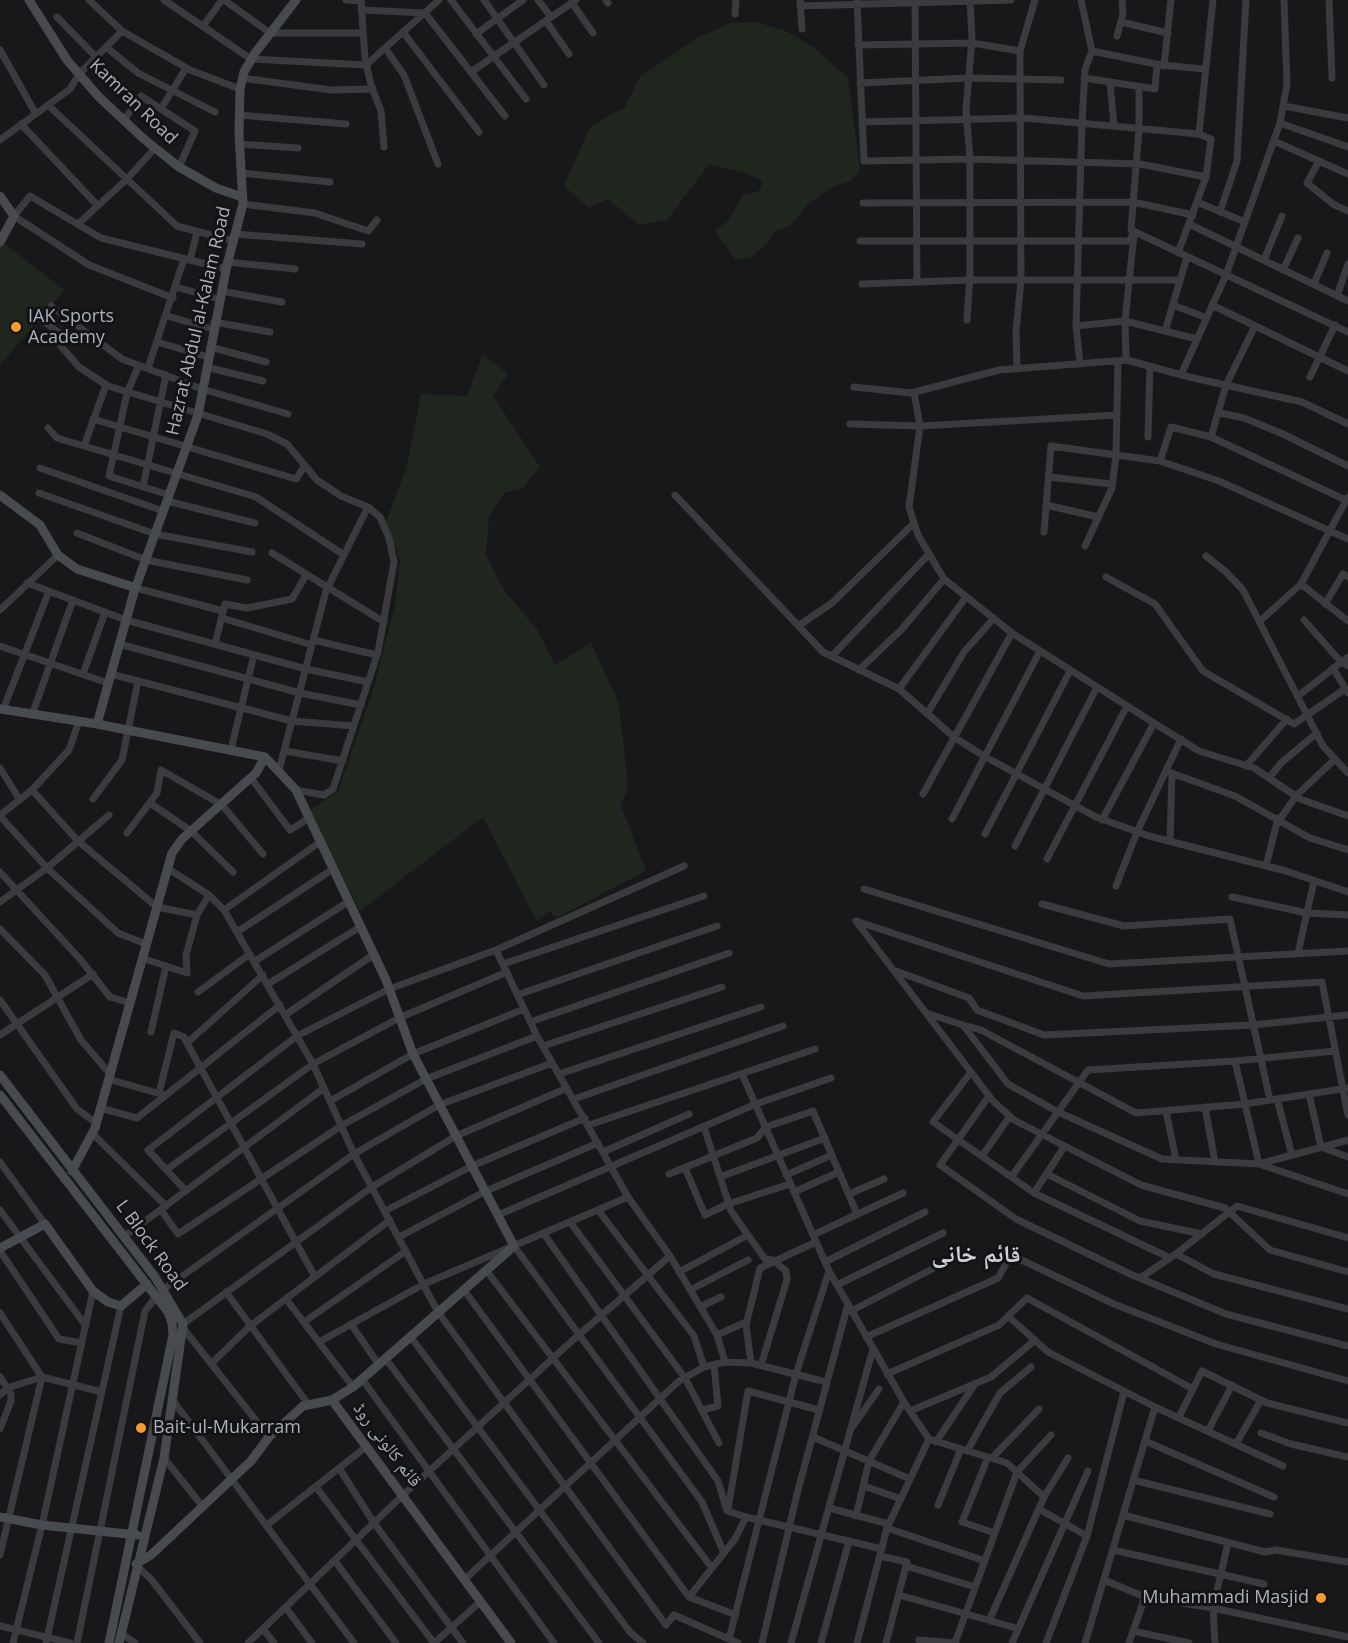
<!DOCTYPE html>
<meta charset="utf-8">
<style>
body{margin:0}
canvas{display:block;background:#18181a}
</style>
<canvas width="1348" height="1643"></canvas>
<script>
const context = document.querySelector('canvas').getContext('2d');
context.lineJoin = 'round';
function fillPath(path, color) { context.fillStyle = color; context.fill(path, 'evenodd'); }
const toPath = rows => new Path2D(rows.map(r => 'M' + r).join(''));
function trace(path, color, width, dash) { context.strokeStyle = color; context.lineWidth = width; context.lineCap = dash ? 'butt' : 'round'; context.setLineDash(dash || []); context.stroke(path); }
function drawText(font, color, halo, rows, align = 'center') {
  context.font = font + ' "Open Sans","Noto Naskh Arabic",sans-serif'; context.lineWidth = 6; context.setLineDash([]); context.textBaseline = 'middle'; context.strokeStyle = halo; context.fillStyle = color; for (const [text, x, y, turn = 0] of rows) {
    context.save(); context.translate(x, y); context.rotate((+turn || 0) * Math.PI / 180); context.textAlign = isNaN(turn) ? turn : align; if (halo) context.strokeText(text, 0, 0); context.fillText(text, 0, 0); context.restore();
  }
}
const green = toPath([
 [756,22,786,31,813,47,848,78,860,171,849,182,834,186,808,204,790,226,775,231,766,244,751,258,735,259,715,231,728,221,742,196,759,191,763,181,746,173,709,164,667,220,639,225,608,199,589,208,564,186,590,127,625,107,640,77,697,38,731,23],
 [1,241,64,290,0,365,0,242],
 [483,354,508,374,493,396,540,467,523,488,504,493,489,516,486,555,504,590,538,631,555,665,591,643,619,704,628,787,621,806,646,871,556,918,550,911,536,920,483,817,360,911,308,811,338,792,374,687,395,605,400,560,386,522,406,469,421,394,467,396]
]);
const street = toPath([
 [89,0,122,31,190,70,240,89],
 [164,0,251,59,366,65,439,0],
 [224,0,270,33,363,33],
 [346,0,361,1],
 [361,0,365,58,371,85,381,111,384,147],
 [451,0,526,99],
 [484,0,544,85],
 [538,0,551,17],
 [606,0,608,3],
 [800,0,802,29],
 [857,0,864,161,970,159,1140,164,1206,177],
 [915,0,917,282],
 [1329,0,1332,78],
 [572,3,593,33],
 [800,6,1011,0],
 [361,10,425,13,505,116],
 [735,14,736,0],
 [57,17,96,57],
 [546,21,569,54],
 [1121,22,1168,33],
 [203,26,222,0],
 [403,32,479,132],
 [476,34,523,0],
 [1117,36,1123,14,1122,0],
 [858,45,972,43,1020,51],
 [106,47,138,73,215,112],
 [385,48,404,75,438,164],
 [0,50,36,114],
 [1092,51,1161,65,1205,69],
 [1164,66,1171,0],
 [471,72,576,0],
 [242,78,331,90,373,89],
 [1084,78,1155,89,1157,65],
 [1110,82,1114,126],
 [860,83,969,78,1061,80],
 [1139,86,1139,129,1131,230,1348,332],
 [48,105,177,226,233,241],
 [1284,106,1348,118],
 [161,109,186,68],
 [239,115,346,124],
 [124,120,141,96,195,131,179,167],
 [862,122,1024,118,1199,134,1211,139,1206,177,1178,253],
 [1280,123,1348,147],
 [21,124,98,206],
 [1199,134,1213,0],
 [0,140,70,89,79,74,122,31],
 [1274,141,1348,174],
 [239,144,298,148],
 [1319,161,1307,183,1333,204,1348,211],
 [241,173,330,182],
 [1197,202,1245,222],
 [863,203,1133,202,1193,215],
 [243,204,315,213,368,231,377,220],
 [1220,212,1237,161,1246,0],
 [78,224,127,179,155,148],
 [1189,224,1348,301],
 [235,234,362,244],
 [860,241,1129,241,1134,232],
 [190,260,197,232],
 [1264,260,1282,216],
 [227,262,295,269],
 [1283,270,1298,238],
 [862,284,970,280,1180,280],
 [1314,284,1327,253],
 [176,287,219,299],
 [221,291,282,302],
 [1337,296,1348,264],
 [173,298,89,265,14,216,30,196,101,238,226,269],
 [1173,305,1207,318],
 [1212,305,1348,371],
 [51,306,122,359,202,389,288,414],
 [167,316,213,329],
 [40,319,64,336,59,344,79,367,108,386,267,434,287,444,317,480,341,496,368,507,380,517,389,538,394,562,378,652,333,789,324,795,296,790],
 [967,320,970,275,970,159,966,110,972,38,970,0],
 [214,322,270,332],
 [1076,326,1125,321,1197,339],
 [1165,331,1187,257],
 [157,342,208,357],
 [210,347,266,362],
 [1126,360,1125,321,1134,234],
 [1080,364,1076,326,1082,123,1085,69,1092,51,1081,0],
 [139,365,127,393,109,476,169,495],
 [206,367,263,381],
 [148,368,184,259],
 [1017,369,1016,331,1021,280,1020,51,1035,0],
 [1181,375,1226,275,1280,123,1287,84,1284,0],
 [1310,377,1335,325],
 [854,387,911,393,999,370,1127,360,1189,377,1302,402,1348,424],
 [914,392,920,426,909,507,918,535,944,579,1012,633,1154,723],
 [1220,413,1244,418,1283,434,1348,466],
 [93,419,296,479,304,467],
 [850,424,920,426,1117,415],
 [48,428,57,438,256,497,344,555],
 [1148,437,1150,366],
 [1211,437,1226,385,1255,326],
 [84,446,106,385],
 [1160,461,1171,427,1211,437,1348,501],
 [40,468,163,511],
 [1049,477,1112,484],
 [143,487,166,375],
 [39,493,155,534,252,552],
 [675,495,823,652,899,689,954,737,982,755,1096,817,1149,836,1286,871,1348,892],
 [167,501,255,523],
 [1046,505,1098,517],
 [1044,532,1051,446,1160,461,1219,481,1348,539],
 [77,533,146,560,247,580],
 [1085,546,1112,488,1116,455,1118,361],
 [272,553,384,622],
 [1206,556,1226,572,1243,590,1323,746,1348,773],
 [1106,577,1155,604,1203,671,1294,724,1345,689],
 [27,583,126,620,306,669,368,682],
 [1301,584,1348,621],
 [136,588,223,611],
 [1325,604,1343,574,1348,577],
 [0,610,58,555],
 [222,618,312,645],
 [1304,620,1341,662,1348,666],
 [1260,621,1301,584,1348,497],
 [798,626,832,603,914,523],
 [313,640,377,655],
 [119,644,300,693,361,705],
 [215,644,225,604,247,608,292,599,306,575],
 [0,646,108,683],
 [832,656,929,554],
 [1333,668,1348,693],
 [859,670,902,629,944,579],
 [83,674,105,612],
 [111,674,292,721,354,726],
 [899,689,966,597],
 [1298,696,1348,657],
 [3,710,49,591],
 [927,714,964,652,994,618],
 [32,715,73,600],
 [231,749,254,655],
 [285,751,343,761],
 [1246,766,1287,719],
 [0,768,20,800],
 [279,770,326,591,368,507],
 [1174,774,1235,796,1310,838,1348,850],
 [251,778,290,830,309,818],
 [1269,778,1281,763,1317,733],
 [32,790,78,841,157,907,197,915,186,955,187,973,142,958],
 [923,794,1012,633],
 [93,799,122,760,138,681],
 [150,803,191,831,233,872],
 [0,815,32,790,69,750,79,721],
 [0,816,47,868,118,933,146,944],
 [952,819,1040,651],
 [1280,819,1296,796,1334,760],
 [1102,820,1154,723,1199,751,1254,768,1300,799,1348,816],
 [127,833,157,793,161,770,222,805,263,854],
 [985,834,1070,671],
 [1170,841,1172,773],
 [1015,846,1097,687],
 [1047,859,1127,706],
 [1266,866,1278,818],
 [167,868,209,895],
 [0,872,80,959,110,997,130,1003],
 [1116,886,1137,832,1181,739],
 [864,889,1109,964,1348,951],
 [1232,897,1307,913,1348,915],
 [0,902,47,868,109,815],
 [1042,904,1124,926,1230,919,1270,1100],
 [224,910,320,842],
 [197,915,209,895,224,910,313,1064,354,1154,438,1312,666,1625,674,1615,738,1643],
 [856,921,993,1101,1014,1120,1141,1185,1225,1208,1270,1250,1348,1272],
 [856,921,1083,996,1322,982,1348,1115],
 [0,929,45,975,81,1040,110,1074],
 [237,932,333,869],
 [496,950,537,1036,628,1197,670,1256,717,1335,725,1362],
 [1298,953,1314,881],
 [255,961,348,902],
 [503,964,704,896],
 [896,971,969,998,977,1010,1044,1035,1253,1025,1348,1015],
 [268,984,360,927],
 [198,992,250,954],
 [517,995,717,926],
 [0,1000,77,1109,96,1123],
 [926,1013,963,1025,1008,1084,1058,1112,1162,1159,1259,1164,1348,1140],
 [285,1015,373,955],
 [530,1022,729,953],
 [963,1025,981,1030,1136,1113,1245,1104,1348,1088],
 [151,1032,166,966],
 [0,1035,93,974],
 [187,1043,263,975],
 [543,1046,722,987],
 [1235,1061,1259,1164,1348,1194],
 [971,1072,933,1122,1034,1193,1170,1258],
 [559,1074,761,1007],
 [742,1074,829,1271,904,1402,929,1439,1007,1463,1044,1497],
 [108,1079,164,1095],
 [159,1093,174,1033,184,1037,187,1043,315,1277],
 [1309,1094,1321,1147,1348,1157],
 [989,1096,940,1165,1016,1219,1130,1274,1226,1314,1348,1346],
 [574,1099,783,1026],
 [1277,1099,1292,1155],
 [330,1101,413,1054,524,1009],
 [1205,1107,1215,1162],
 [100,1108,137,1118,280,1005],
 [1166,1111,1176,1160],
 [589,1125,815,1049],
 [704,1127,731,1211,765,1259,773,1260,786,1271,787,1280,761,1365],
 [92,1133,166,1206],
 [603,1152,689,1114],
 [982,1156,1010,1116],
 [0,1162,45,1224],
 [685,1168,705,1215,728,1204,790,1184],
 [166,1170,313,1064,399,1018,507,972],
 [669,1174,757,1138,766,1127,813,1111,857,1214],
 [1047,1174,1140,1221,1202,1234],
 [786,1175,832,1155],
 [1012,1176,1088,1070,1235,1061,1335,1051],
 [720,1177,825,1138],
 [186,1191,148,1150,297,1036,389,989,496,950,684,866],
 [794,1192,839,1172],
 [1034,1193,1064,1147],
 [849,1194,884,1179],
 [0,1210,86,1326],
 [161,1210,178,1234,341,1126,426,1079,537,1036],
 [598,1210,694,1336,704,1367],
 [385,1211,472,1166,585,1118],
 [498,1215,756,1104,831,1078],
 [570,1222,685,1378,719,1443],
 [544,1234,718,1481,727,1511,746,1517],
 [813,1235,903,1193],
 [125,1236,324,1088],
 [399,1237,486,1191,598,1143],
 [514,1246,702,1502,724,1553],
 [0,1251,59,1339,82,1343],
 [1176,1254,1214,1274,1348,1309],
 [825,1262,925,1212],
 [486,1270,712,1568],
 [679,1272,748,1235],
 [1140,1278,1176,1254,1237,1206,1348,1238],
 [837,1285,943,1233],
 [164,1289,354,1154,439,1105,552,1063],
 [464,1290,689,1597,736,1615],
 [690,1290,748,1260],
 [226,1292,308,1404],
 [286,1299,353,1387],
 [700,1307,721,1297],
 [851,1311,961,1254],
 [0,1313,42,1377,0,1555],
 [1008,1316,1048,1352,1155,1407,1283,1466],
 [304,1322,406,1251],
 [183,1324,372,1187,456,1136,567,1088],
 [351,1324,379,1365],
 [183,1328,269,1437],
 [717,1335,746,1322],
 [410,1336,630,1632,643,1643],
 [866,1337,998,1278,1011,1255,1114,1304,1216,1344,1348,1381],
 [319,1342,424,1284,628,1197],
 [385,1358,599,1643],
 [212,1363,250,1326,390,1220],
 [751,1363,746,1325,760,1268,816,1242],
 [887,1374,999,1325,1027,1298,1193,1389],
 [0,1377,11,1394,11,1401,0,1429],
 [362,1379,554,1643],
 [0,1395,7,1388,42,1377,102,1392],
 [174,1402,354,1643],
 [702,1410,718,1406,714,1365],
 [910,1411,991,1377,1035,1340],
 [1179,1417,1202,1371,1267,1403,1348,1423],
 [853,1426,879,1389],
 [1208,1431,1232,1385],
 [1261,1433,1291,1444,1348,1457],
 [813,1437,910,1479],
 [1145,1441,1274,1497],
 [936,1442,975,1384],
 [1236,1444,1261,1400],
 [967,1451,1000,1393,1031,1367],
 [988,1457,962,1522,995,1533],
 [164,1458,203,1507],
 [992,1458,1039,1409],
 [339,1468,374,1523,463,1643],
 [1133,1480,1270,1514],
 [864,1486,901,1499],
 [316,1487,434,1643],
 [938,1505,961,1449],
 [829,1508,889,1524],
 [728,1509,748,1391,819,1410],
 [1039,1509,1087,1536],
 [1123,1515,1265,1552,1276,1550,1348,1562],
 [856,1516,869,1461,904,1402],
 [267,1525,367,1446],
 [887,1528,985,1561],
 [1113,1550,1264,1584],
 [880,1556,907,1562,886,1643],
 [335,1561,396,1643],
 [906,1566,975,1587],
 [138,1567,151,1579,200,1643],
 [465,1579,679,1381,704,1367,725,1362,751,1363,826,1382],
 [1104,1580,1145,1597,1213,1608,1348,1637],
 [899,1595,1016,1628],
 [689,1597,735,1539,746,1517,882,1549],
 [286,1608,312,1643],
 [989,1621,1044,1497,1068,1458],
 [0,1626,70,1643],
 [263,1629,274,1643],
 [1133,1631,1189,1643],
 [122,1634,135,1643],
 [729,1639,796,1374,829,1271],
 [919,1640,956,1643],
 [13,1643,42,1525,93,1291],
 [46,1643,121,1306],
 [77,1643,145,1311,156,1297],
 [248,1643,403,1495,574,1339,670,1256],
 [434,1643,481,1601],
 [762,1643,797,1494,848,1304],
 [791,1643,873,1349],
 [821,1643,849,1541],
 [857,1643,887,1528,929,1439],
 [955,1643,1017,1472,1051,1435],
 [1012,1643,1088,1471],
 [1046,1643,1087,1536,1124,1392],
 [1085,1643,1155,1407],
 [1129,1643,1145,1597],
 [1215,1643,1213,1608,1228,1543]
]);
const secondary = toPath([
 [29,0,67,60,99,97,145,140,179,167,216,188,242,197],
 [0,196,14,216,0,242],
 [0,495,40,525,58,555,77,569,136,588],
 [0,709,97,724,265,757,296,790,386,980,413,1054,514,1246,353,1387,332,1400],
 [97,724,134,592,198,415,227,265,243,204,239,134,240,89,244,72,255,53,296,0],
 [0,1075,155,1277,183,1324,164,1458,119,1643],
 [0,1095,168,1312,172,1323,173,1335,109,1643],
 [72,1171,95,1128,172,853,182,839,256,773,265,757],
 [0,1248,45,1224,93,1291,108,1302,121,1306,147,1284],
 [0,1517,42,1525,137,1535],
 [136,1564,151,1555,251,1461,269,1437,303,1406,332,1400,511,1643]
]);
const markers = [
 [16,327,6,"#f79a33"],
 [141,1428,6,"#f79a33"],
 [1321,1598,6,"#f79a33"]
];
const streetNames = [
 ["Kamran Road",133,102,44],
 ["Hazrat Abdul al-Kalam Road",199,321,-77],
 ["L Block Road",151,1246,54],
 ["قائم کالونی روڈ",387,1445,53]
];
const poiNames = [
 ["IAK Sports",28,317],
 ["Academy",28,338],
 ["Bait-ul-Mukarram",153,1428],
 ["Muhammadi Masjid",1309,1598,"right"]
];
const districtNames = [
 ["قائم خانى",976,1255]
];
fillPath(green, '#1e261e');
trace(street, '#393b3f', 7);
trace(secondary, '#474a4f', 9);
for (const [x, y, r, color] of markers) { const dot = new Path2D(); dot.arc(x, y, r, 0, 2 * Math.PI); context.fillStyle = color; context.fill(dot); trace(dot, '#131315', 2); }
drawText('18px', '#aab1ba', '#131315', streetNames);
drawText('18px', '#aab1ba', '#131315', poiNames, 'left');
drawText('bold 24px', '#cbd0d6', '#131315', districtNames);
</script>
